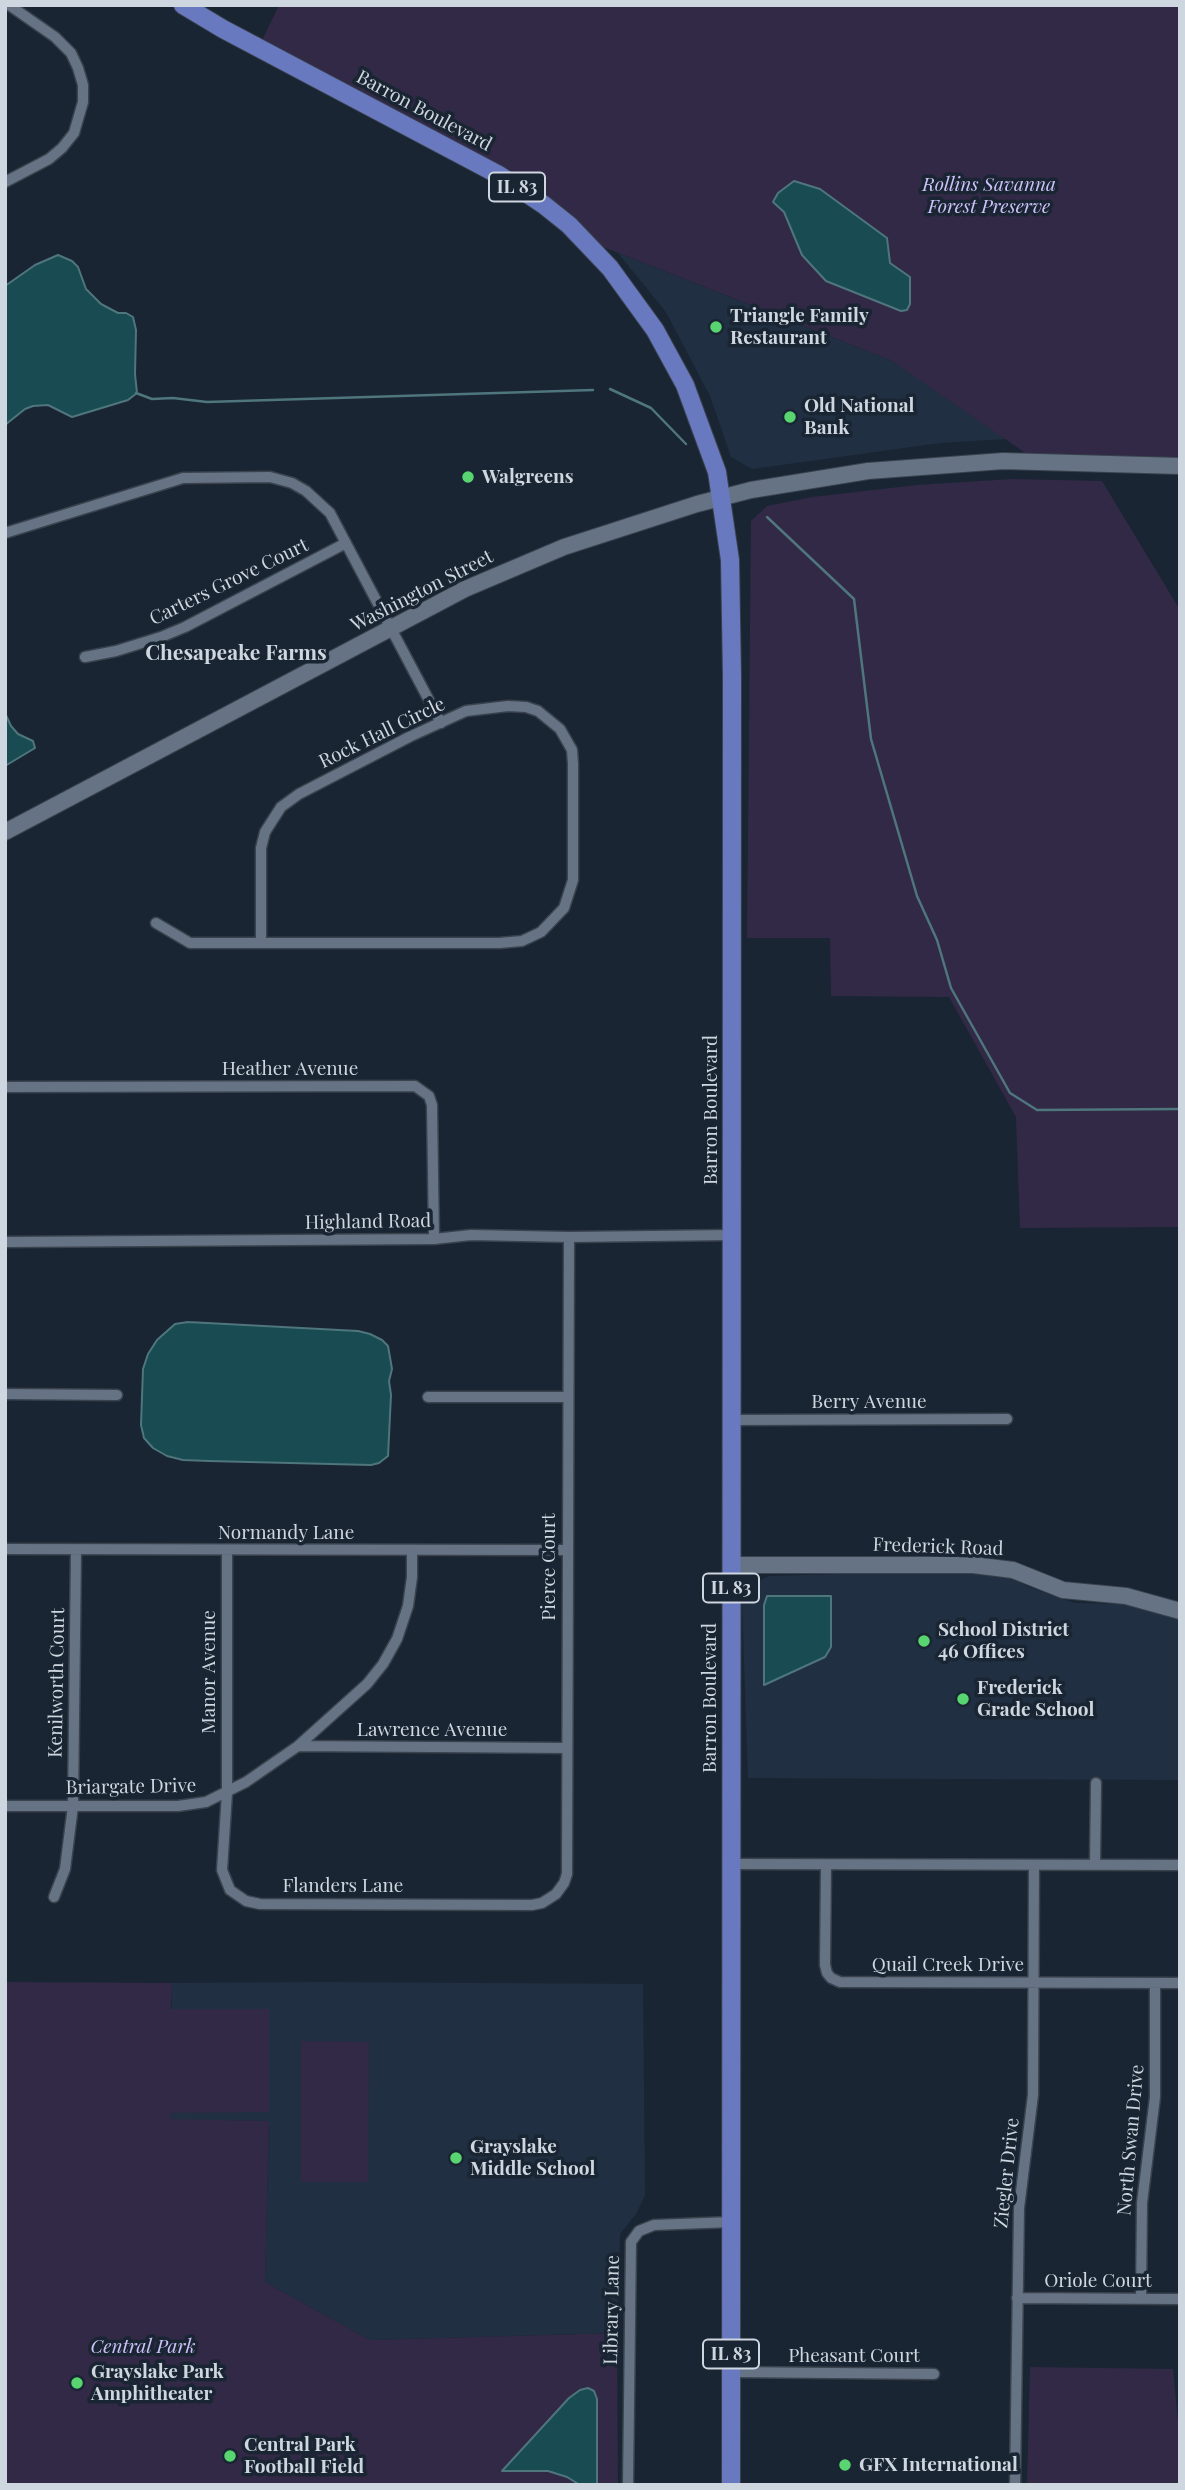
<!DOCTYPE html>
<style>
body{margin:0}
#map{position:relative;width:1185px;height:2490px;overflow:hidden;background:#1a2533;font-family:"Playfair Display",serif}
canvas{display:block}
.frame{position:absolute;inset:0;border:7px solid #ced6df;pointer-events:none}
</style>
<div id="map">
<canvas width="1185" height="2490"></canvas>
<div class="frame"></div>
</div>
<script>
const context = document.querySelector('canvas').getContext('2d');
context.lineJoin = 'round';
function fillPath(path, color) { context.fillStyle = color; context.fill(path, 'evenodd'); }
const toPath = rows => new Path2D(rows.map(r => 'M' + r).join(''));
function trace(path, color, width, dash) { context.strokeStyle = color; context.lineWidth = width; context.lineCap = dash ? 'butt' : 'round'; context.setLineDash(dash || []); context.stroke(path); }
function drawText(font, color, halo, rows, align = 'center') {
  context.font = font + ' "Playfair Display",serif'; context.lineWidth = 7; context.setLineDash([]); context.textBaseline = 'middle'; context.strokeStyle = halo; context.fillStyle = color; for (const [text, x, y, turn = 0] of rows) {
    context.save(); context.translate(x, y); context.rotate((+turn || 0) * Math.PI / 180); context.textAlign = isNaN(turn) ? turn : align; if (halo) context.strokeText(text, 0, 0); context.fillText(text, 0, 0); context.restore();
  }
}
const built = toPath([
 [618,253,890,360,1006,439,940,443,752,469,731,457,710,396,666,312],
 [979,1570,1010,1576,1024,1585,1074,1603,1126,1604,1166,1613,1180,1620,1180,1780,748,1778,742,1601,746,1589,751,1584,769,1576],
 [322,1982,643,1984,645,2195,636,2214,620,2234,617,2333,370,2340,265,2282,269,2121,170,2120,172,1983]
]);
const green = toPath([
 [279,5,1180,5,1180,465,1040,463,890,360,578,237,540,205,258,49],
 [1012,479,1102,481,1180,610,1180,1227,1020,1228,1016,1117,949,997,831,996,830,938,747,938,751,521,767,506,812,497,917,485],
 [5,1982,172,1983,171,2009,269,2009,269,2112,172,2113,170,2119,269,2121,265,2282,370,2340,617,2333,618,2485,5,2485],
 [301,2041,369,2042,368,2182,301,2182],
 [1030,2367,1173,2369,1180,2442,1180,2485,1027,2485]
]);
const water = toPath([
 [794,181,820,189,887,238,890,263,910,277,910,304,907,310,901,311,826,281,802,255,784,212,773,202,778,193,794,181],
 [58,255,72,261,78,267,86,289,101,304,118,313,126,313,133,317,136,330,135,374,137,393,128,400,72,417,48,405,33,406,25,409,5,425,5,286,35,265,58,255],
 [5,713,11,726,18,734,33,741,35,748,5,766,5,713],
 [188,1322,358,1331,370,1334,382,1340,388,1346,392,1369,389,1381,391,1395,388,1456,379,1463,371,1465,209,1461,183,1460,167,1456,153,1448,144,1438,141,1425,143,1369,148,1354,157,1340,175,1324,188,1322],
 [767,1596,831,1596,831,1647,825,1657,764,1685,764,1605,767,1596],
 [588,2388,594,2391,597,2399,597,2485,580,2485,567,2477,548,2471,502,2471,569,2398,580,2390,588,2388]
]);
const stream = toPath([
 [610,389,651,408,686,444],
 [136,393,152,399,173,398,207,402,593,390],
 [767,517,854,599,871,739,917,896,937,940,951,988,1010,1093,1037,1110,1180,1109]
]);
const street = toPath([
 [5,182,49,159,62,148,74,133,83,102,83,85,78,68,71,53,55,37,9,5],
 [5,533,183,478,270,477,292,483,306,491,330,513,441,723],
 [85,657,116,651,161,637,185,627,346,543],
 [156,923,190,943,499,943,522,941,541,932,564,908,573,880,573,764,572,750,560,729,538,711,526,707,508,706,466,711,411,736,299,794,281,807,265,832,261,848,261,943],
 [5,1087,415,1086,429,1096,432,1105,434,1239],
 [5,1242,434,1239,471,1235,569,1237,732,1235],
 [5,1394,117,1395],
 [428,1397,568,1397],
 [732,1420,1007,1419],
 [5,1549,566,1550],
 [227,1550,227,1793,222,1870,230,1890,246,1901,260,1904,532,1905,542,1903,556,1894,564,1883,567,1874,569,1237],
 [298,1746,567,1748],
 [5,1806,178,1806,206,1802,246,1782,298,1746,367,1684,383,1664,397,1639,408,1606,412,1577,412,1551],
 [731,1864,1180,1865],
 [826,1865,825,1965,827,1973,831,1978,840,1982,1180,1983],
 [1095,1865,1096,1783],
 [54,1897,65,1869,73,1806,76,1550],
 [1017,2298,1180,2299],
 [1141,2299,1142,2203,1155,2097,1155,1983],
 [731,2372,934,2374],
 [628,2485,631,2242,639,2231,654,2225,731,2222],
 [1015,2485,1019,2208,1033,2095,1034,1865]
]);
const secondary = toPath([
 [5,832,465,589,564,547,697,504,751,490,868,471,1003,461,1180,466],
 [731,1565,973,1565,1013,1570,1063,1590,1126,1596,1180,1611]
]);
const primary = toPath([
 [183,5,223,29,499,175,544,205,569,225,610,268,655,330,685,385,717,472,730,560,732,677,731,2485]
]);
const markers = [
 [716,327,7,"#58d570"],
 [790,417,7,"#58d570"],
 [468,477,7,"#58d570"],
 [924,1641,7,"#58d570"],
 [963,1699,7,"#58d570"],
 [456,2158,7,"#58d570"],
 [77,2383,7,"#58d570"],
 [230,2456,7,"#58d570"],
 [845,2465,7,"#58d570"]
];
const shields = [
 [517,187,56],
 [731,1588,56],
 [731,2354,56]
];
const shieldNames = [
 ["IL 83",517,187],
 ["IL 83",731,1588],
 ["IL 83",731,2354]
];
const streetNames = [
 ["Barron Boulevard",424,111,28],
 ["Carters Grove Court",229,582,-26],
 ["Washington Street",422,591,-27],
 ["Rock Hall Circle",382,733,-26],
 ["Heather Avenue",290,1069],
 ["Barron Boulevard",711,1110,-90],
 ["Highland Road",368,1222,-1],
 ["Berry Avenue",869,1402],
 ["Normandy Lane",286,1533],
 ["Frederick Road",938,1547,2],
 ["Pierce Court",549,1567,-90],
 ["Manor Avenue",209,1672,-90],
 ["Kenilworth Court",57,1683,-89],
 ["Barron Boulevard",710,1698,-90],
 ["Lawrence Avenue",432,1730],
 ["Briargate Drive",131,1787,-1],
 ["Flanders Lane",343,1886],
 ["Quail Creek Drive",948,1965],
 ["North Swan Drive",1131,2140,-85],
 ["Ziegler Drive",1007,2173,-84],
 ["Oriole Court",1098,2281],
 ["Library Lane",612,2310,-89],
 ["Pheasant Court",854,2356]
];
const parkNames = [
 ["Rollins Savanna",989,185],
 ["Forest Preserve",989,207],
 ["Central Park",143,2347]
];
const poiNames = [
 ["Triangle Family",730,316],
 ["Restaurant",730,338],
 ["Old National",804,406],
 ["Bank",804,428],
 ["Walgreens",482,477],
 ["School District",938,1630],
 ["46 Offices",938,1652],
 ["Frederick",977,1688],
 ["Grade School",977,1710],
 ["Grayslake",470,2147],
 ["Middle School",470,2169],
 ["Grayslake Park",91,2372],
 ["Amphitheater",91,2394],
 ["Central Park",244,2445],
 ["Football Field",244,2467],
 ["GFX International",859,2465]
];
const neighbourhoodNames = [
 ["Chesapeake Farms",236,653]
];
fillPath(built, '#203042');
fillPath(green, '#312946');
fillPath(water, '#194b53');
trace(water, '#4f757d', 2);
trace(stream, '#4f757d', 2.5);
trace(street, '#39424d', 13);
trace(secondary, '#39424d', 18);
trace(primary, '#39424d', 20);
trace(street, '#657384', 10);
trace(secondary, '#657384', 16);
trace(primary, '#6979c0', 18);
for (const [x, y, r, color] of markers) { const dot = new Path2D(); dot.arc(x, y, r, 0, 2 * Math.PI); context.fillStyle = color; context.fill(dot); trace(dot, '#1a2533', 2.5); }
for (const [x, y, w] of shields) { const box = new Path2D(); box.roundRect(x - w / 2, y - 14.5, w, 29, 5); context.fillStyle = '#1a2533'; context.fill(box); trace(box, '#ced6df', 2); }
drawText('bold 18px', '#ced6df', null, shieldNames);
drawText('19px', '#ced6df', '#1a2533', streetNames);
drawText('italic 19px', '#cec1f9', '#1a2533', parkNames);
drawText('bold 19px', '#ced6df', '#1a2533', poiNames, 'left');
drawText('bold 21px', '#ced6df', '#1a2533', neighbourhoodNames);
</script>
